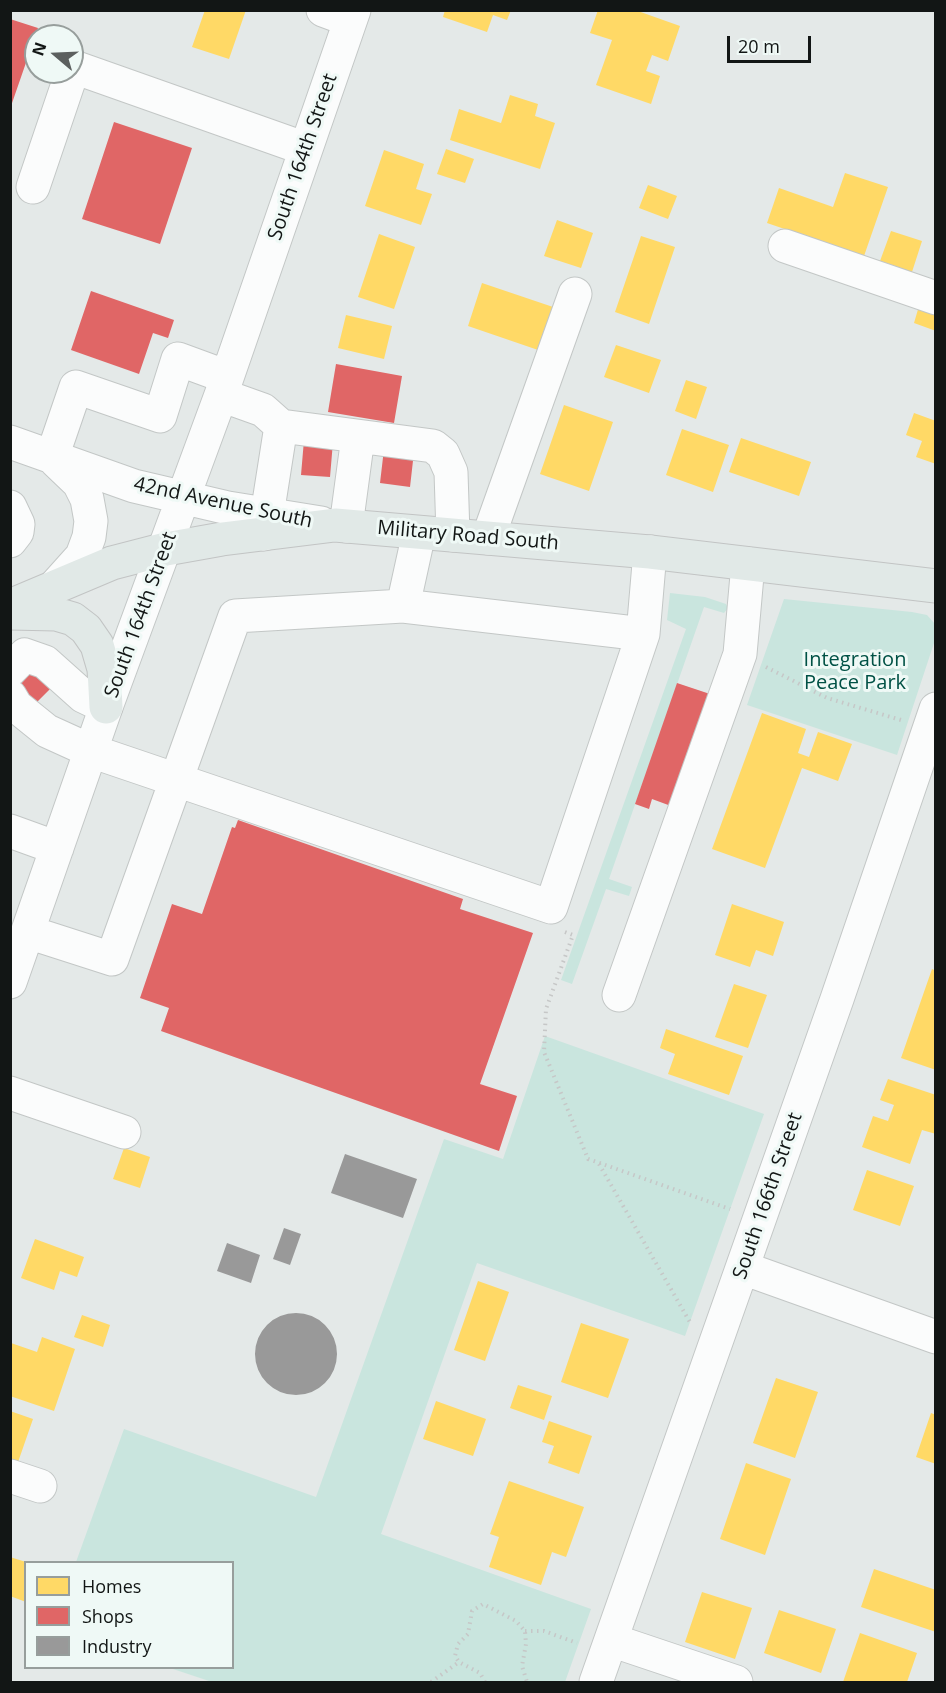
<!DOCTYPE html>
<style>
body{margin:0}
#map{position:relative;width:946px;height:1693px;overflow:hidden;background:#e4e9e8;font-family:"Open Sans",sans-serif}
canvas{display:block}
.frame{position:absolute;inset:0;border:12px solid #121615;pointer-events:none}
.legend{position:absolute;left:24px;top:1561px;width:210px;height:108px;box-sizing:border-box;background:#eff9f6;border:2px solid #979e9c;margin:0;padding:8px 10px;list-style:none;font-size:18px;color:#121615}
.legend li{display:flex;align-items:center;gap:12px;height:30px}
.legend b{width:30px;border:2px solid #979e9c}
.north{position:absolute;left:24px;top:24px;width:60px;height:60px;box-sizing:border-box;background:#eff9f6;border:2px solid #979e9c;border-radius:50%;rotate:289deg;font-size:16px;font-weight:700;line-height:24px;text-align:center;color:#121615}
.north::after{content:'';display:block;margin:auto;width:21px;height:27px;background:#5c605f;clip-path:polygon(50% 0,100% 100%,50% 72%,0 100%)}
.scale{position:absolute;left:727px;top:36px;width:84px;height:27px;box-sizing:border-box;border:3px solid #121615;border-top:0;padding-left:8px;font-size:18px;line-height:21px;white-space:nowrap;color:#121615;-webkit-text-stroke:4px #eff9f6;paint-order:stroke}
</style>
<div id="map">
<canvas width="946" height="1693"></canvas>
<div class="frame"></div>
<ul class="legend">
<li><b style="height:16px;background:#ffd966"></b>Homes</li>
<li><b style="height:16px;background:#e06666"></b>Shops</li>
<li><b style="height:16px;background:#999"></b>Industry</li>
</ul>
<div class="north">N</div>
<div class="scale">20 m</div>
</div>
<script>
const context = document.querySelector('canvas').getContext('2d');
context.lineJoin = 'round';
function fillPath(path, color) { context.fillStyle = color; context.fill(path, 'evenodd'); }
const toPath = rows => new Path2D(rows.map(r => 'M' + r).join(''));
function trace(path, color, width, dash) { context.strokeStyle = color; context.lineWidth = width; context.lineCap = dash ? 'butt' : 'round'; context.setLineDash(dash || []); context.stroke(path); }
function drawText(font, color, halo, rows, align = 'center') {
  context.font = font + ' "Open Sans",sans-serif'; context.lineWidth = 6; context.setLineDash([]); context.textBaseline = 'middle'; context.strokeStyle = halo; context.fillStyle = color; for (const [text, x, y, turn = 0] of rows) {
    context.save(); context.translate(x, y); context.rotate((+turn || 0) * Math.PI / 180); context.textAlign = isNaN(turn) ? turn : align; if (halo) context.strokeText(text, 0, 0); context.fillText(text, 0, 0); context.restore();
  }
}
const green = toPath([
 [670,593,705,597,726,604,728,608,724,613,704,607,609,879,632,887,629,896,606,889,572,984,561,980,686,629,667,620],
 [784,599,912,612,927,615,935,624,935,640,897,755,747,705],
 [545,1036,764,1114,685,1336,477,1263,381,1534,591,1609,565,1682,212,1682,170,1668,232,1668,232,1562,76,1562,124,1429,316,1497,444,1139,503,1159]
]);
const homes = toPath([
 [205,10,246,10,229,59,192,47],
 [445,10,511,10,507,20,493,15,487,32,443,17],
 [598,10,635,10,680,26,668,61,652,55,646,71,660,76,651,104,596,85,612,40,590,33],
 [510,95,538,104,535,116,555,123,540,169,450,140,459,109,501,123],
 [446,149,474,159,465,183,437,174],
 [384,150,424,164,416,189,432,194,421,225,365,206],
 [845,173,888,187,864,256,767,223,779,188,833,207],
 [648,185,677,196,668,219,639,208],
 [557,220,593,233,581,268,544,256],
 [891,231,922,241,912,272,880,261],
 [379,234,415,247,394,309,358,297],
 [641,236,675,247,649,324,615,312],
 [482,283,556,308,541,351,468,326],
 [919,306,936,312,936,331,914,323],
 [346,315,392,326,384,359,338,348],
 [616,345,661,360,649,393,604,377],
 [686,380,707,387,696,419,675,411],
 [564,405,613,422,589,491,540,474],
 [914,413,936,421,936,464,916,457,922,441,906,435],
 [682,429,729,445,713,492,666,475],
 [741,438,811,462,799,496,729,472],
 [762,713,806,729,798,753,809,757,818,732,852,744,838,781,802,768,765,868,712,849],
 [732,904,784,922,773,956,756,950,750,967,715,955],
 [932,969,936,971,936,1070,901,1058],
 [734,984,767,995,748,1048,715,1037],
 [666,1029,743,1056,729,1095,668,1074,675,1054,660,1048],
 [888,1079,936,1095,936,1134,922,1130,910,1164,862,1147,873,1116,888,1121,894,1105,880,1100],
 [124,1148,150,1157,140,1188,113,1179],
 [867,1170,914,1186,900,1226,853,1210],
 [35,1239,84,1257,77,1277,60,1271,54,1290,21,1278],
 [478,1281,509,1292,485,1361,454,1350],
 [82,1315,110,1325,103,1347,74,1337],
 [581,1323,629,1339,608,1398,561,1382],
 [42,1337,75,1349,54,1411,10,1396,11,1343,37,1352],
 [776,1378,818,1392,795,1458,753,1443],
 [518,1385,552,1396,544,1420,510,1408],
 [436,1401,486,1419,473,1456,423,1439],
 [10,1411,33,1419,17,1465,10,1462],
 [931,1413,936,1415,936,1464,916,1457],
 [549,1421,592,1436,579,1474,548,1463,554,1446,542,1442],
 [746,1463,791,1479,765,1555,720,1539],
 [509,1481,584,1507,566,1557,552,1552,541,1585,489,1567,499,1537,490,1534],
 [10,1557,26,1562,26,1602,10,1596],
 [874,1569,936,1590,936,1632,861,1607],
 [702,1592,752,1608,735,1659,685,1642],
 [779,1610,836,1629,821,1673,764,1653],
 [860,1633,917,1653,907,1682,843,1682]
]);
const shops = toPath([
 [10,19,38,28,11,106,10,106],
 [114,122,192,148,160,244,82,219],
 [91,291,174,320,168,338,153,333,139,374,71,350],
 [336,364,402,376,394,423,328,412],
 [304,440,333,442,330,477,301,475],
 [384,449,414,452,410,487,380,483],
 [32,672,50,689,35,704,17,688],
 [677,683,719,697,671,806,652,799,649,809,635,804],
 [238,820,463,899,460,909,533,933,480,1084,517,1096,499,1151,161,1031,169,1008,140,998,172,904,202,914,232,827,235,828]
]);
const industry = toPath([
 [345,1154,417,1179,403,1218,331,1193],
 [284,1228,301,1234,290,1265,273,1259],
 [227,1243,260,1255,251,1283,217,1271],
 '255 1354a41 41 0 1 1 82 0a41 41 0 1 1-82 0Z'
]);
const path = toPath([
 [766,667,827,698,901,720],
 [565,932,573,935,546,1009,544,1052,588,1159,730,1209],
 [599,1164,691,1324],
 [525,1631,544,1631,577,1643],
 [431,1682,459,1662],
 [485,1682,480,1673,459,1662,455,1656,458,1644,468,1634,472,1611,483,1604,516,1621,525,1631,526,1644,522,1666,527,1682]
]);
const minor = toPath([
 [323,10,350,20],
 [72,72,74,67,306,149],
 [33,187,72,72],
 [785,246,936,298],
 [221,395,263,410,281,426,433,446,443,454,451,472,453,535],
 [10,442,134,486,228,508,321,523],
 [52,457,76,387,160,416,178,359,227,377],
 [56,461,79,483,87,499,91,521,89,537,82,556,56,585],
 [10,507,18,524,17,532,10,541],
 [346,526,358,437],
 [264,534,281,426],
 [488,538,575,294],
 [403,606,419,533],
 [10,670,25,655,45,662,83,696,106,707],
 [10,696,16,706,47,731,91,751,551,907,643,634,650,552],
 [10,831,57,848],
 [28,932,112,959,235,616,403,606,643,634],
 [10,982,106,707,221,395,354,10],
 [619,995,740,654,748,564],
 [10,1093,124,1132],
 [743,1268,936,1337],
 [10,1476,40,1486],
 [611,1640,736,1682],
 [596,1682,837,999,936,709]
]);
const major = toPath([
 [10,606,112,563,166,549,222,539,335,525,650,552,936,586],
 [10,613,56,614,73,619,86,629,97,645,104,669,106,707]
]);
const streetNames = [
 ["South 164th Street",303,157,-71],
 ["42nd Avenue South",223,503,12],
 ["Military Road South",468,536,5],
 ["South 164th Street",141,615,-70],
 ["South 166th Street",768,1196,-71]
];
const parkNames = [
 ["Integration",855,660],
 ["Peace Park",855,683]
];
fillPath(green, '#c9e5de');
fillPath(homes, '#ffd966');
fillPath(shops, '#e06666');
fillPath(industry, '#999');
trace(minor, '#c3c7c6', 35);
trace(major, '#c2c4c4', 35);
trace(path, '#c6c7c7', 4, [1.5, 4.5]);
trace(minor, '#fbfcfc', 33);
trace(major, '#e1e9e7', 33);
drawText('20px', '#121615', '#eff9f6', streetNames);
drawText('20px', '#005145', '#eff9f6', parkNames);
</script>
